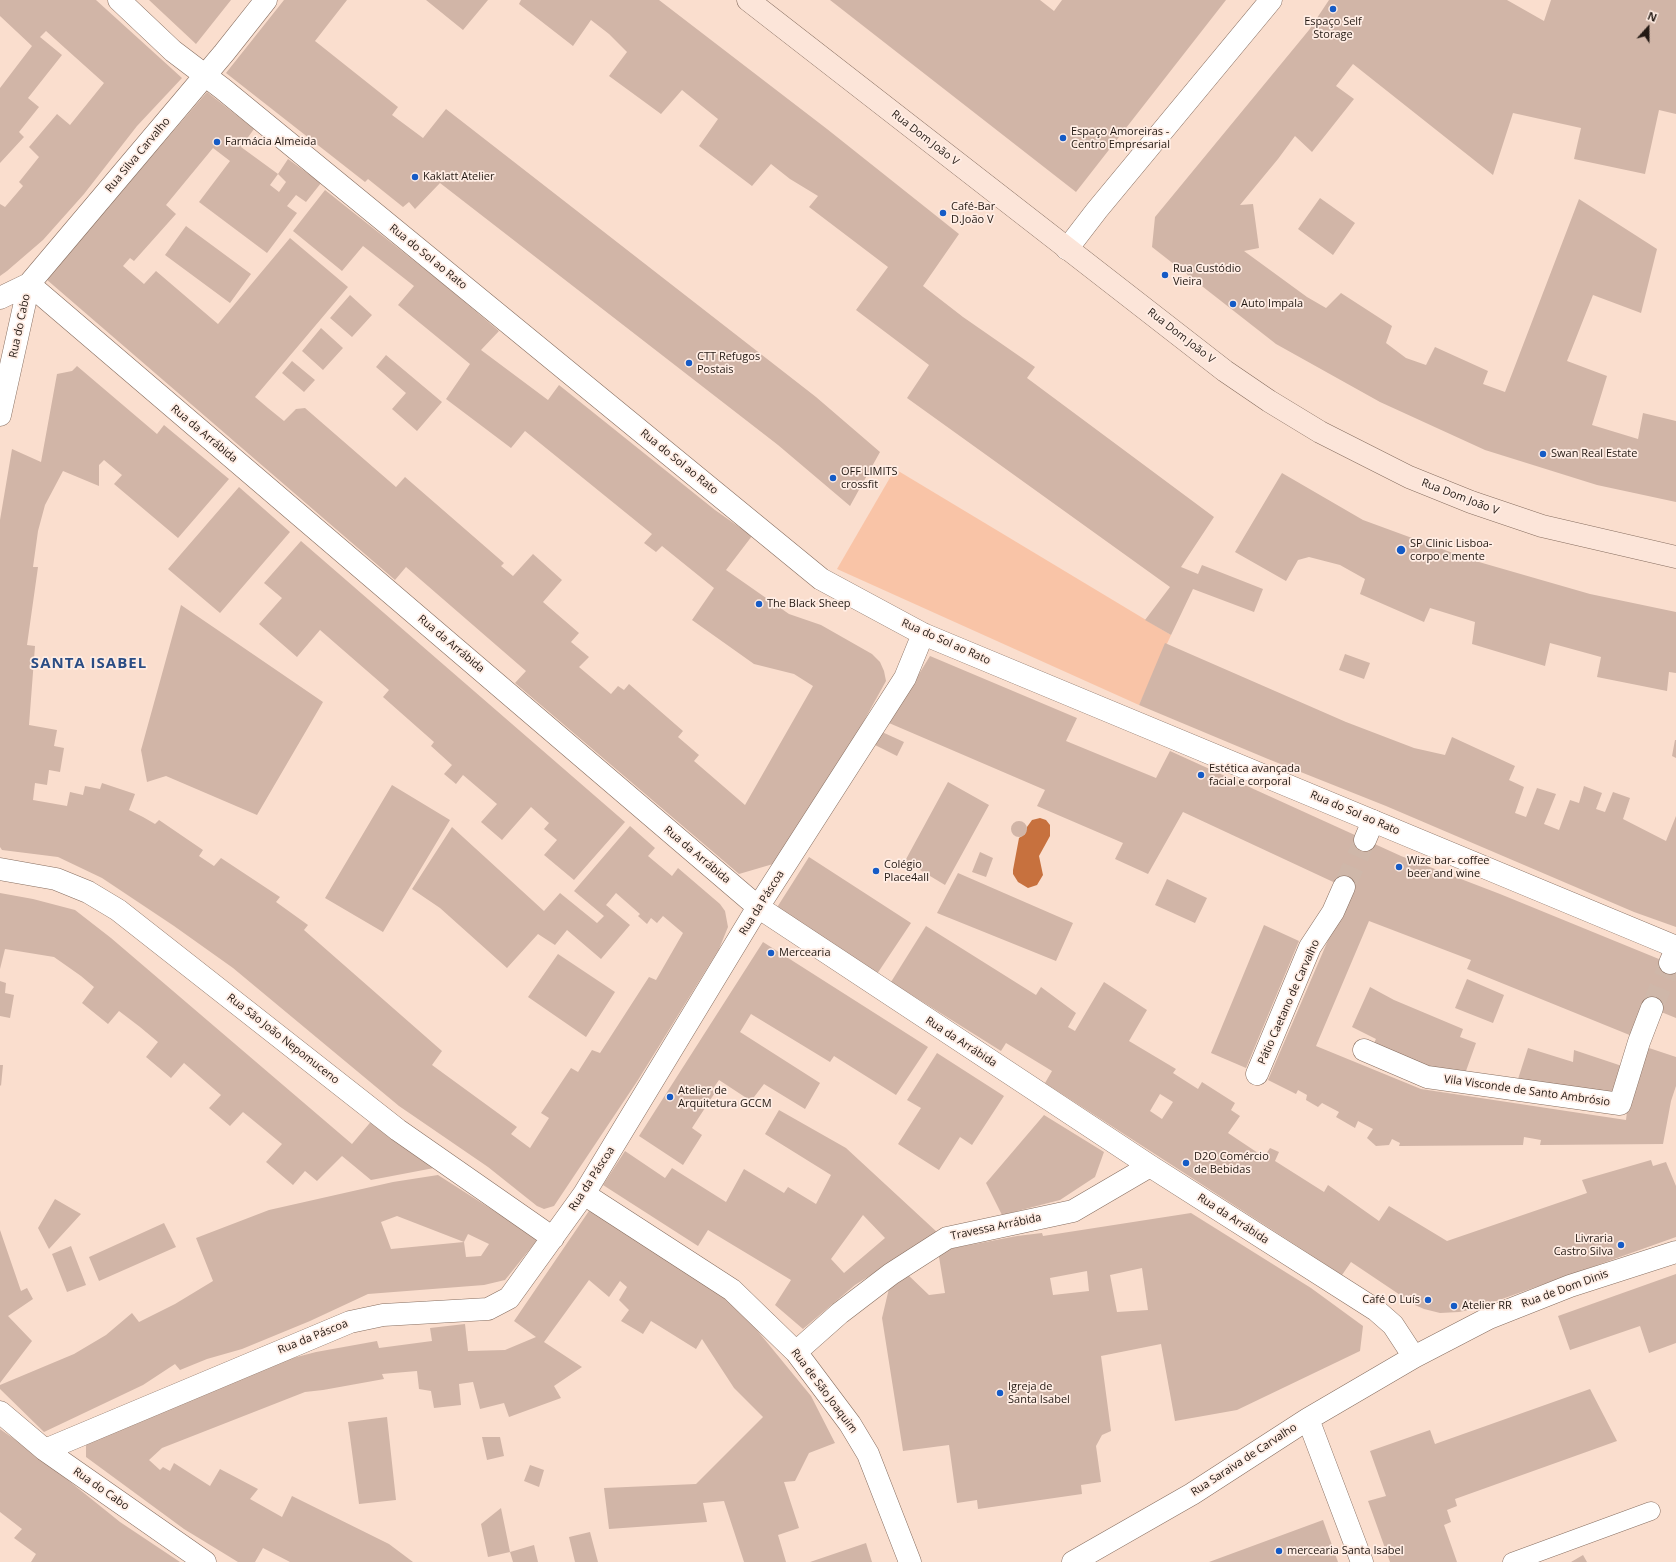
<!DOCTYPE html>
<meta charset="utf-8">
<style>
body{margin:0}
#map{position:relative;width:1676px;height:1562px;overflow:hidden;background:#fadece;font-family:"Open Sans",sans-serif}
canvas{display:block}
.north{position:absolute;left:1628px;top:8px;width:40px;height:40px;-webkit-text-stroke:3px #ffede4;paint-order:stroke;rotate:21deg;font-size:11px;font-weight:700;line-height:16px;text-align:center;color:#231913}
.north::after{content:'';display:block;margin:auto;width:14px;height:18px;background:#231913;clip-path:polygon(50% 0,100% 100%,50% 72%,0 100%)}
</style>
<div id="map">
<canvas width="1676" height="1562"></canvas>
<div class="north">N</div>
</div>
<script>
const context = document.querySelector('canvas').getContext('2d');
context.lineJoin = 'round';
function fillPath(path, color) { context.fillStyle = color; context.fill(path, 'evenodd'); }
const toPath = rows => new Path2D(rows.map(r => 'M' + r).join(''));
function trace(path, color, width, dash) { context.strokeStyle = color; context.lineWidth = width; context.lineCap = dash ? 'butt' : 'round'; context.setLineDash(dash || []); context.stroke(path); }
function drawText(font, color, halo, rows, align = 'center') {
  context.font = font + ' "Open Sans",sans-serif'; context.lineWidth = 3.5; context.setLineDash([]); context.textBaseline = 'middle'; context.strokeStyle = halo; context.fillStyle = color; for (const [text, x, y, turn = 0] of rows) {
    context.save(); context.translate(x, y); context.rotate((+turn || 0) * Math.PI / 180); context.textAlign = isNaN(turn) ? turn : align; if (halo) context.strokeText(text, 0, 0); context.fillText(text, 0, 0); context.restore();
  }
}
const green = toPath([
 [895,469,1171,635,1139,705,837,569]
]);
const water = toPath([
 [1040,818,1046,820,1050,825,1050,836,1039,856,1043,875,1037,885,1028,888,1018,882,1013,874,1013,870,1019,838,1025,834,1027,827,1032,820]
]);
const building = toPath([
 [0,0,96,0,182,78,137,126,84,194,43,240,7,271,0,276,0,204,5,207,23,186,19,182,39,157,29,147,57,114,70,125,104,83,46,31,40,37,62,55,28,98,39,107,19,132,24,137,0,163,0,88,32,46,0,16],
 [149,0,231,0,196,44],
 [284,0,347,0,315,41,398,107,392,115,423,138,446,109,816,397,880,452,850,506,778,445,440,183,415,209,409,202,403,207,368,179,365,182,226,73],
 [426,0,488,0,463,30],
 [521,0,659,0,827,129,959,234,923,286,963,317,1035,367,1027,378,1214,517,1181,567,1198,574,1202,565,1263,589,1254,612,1193,589,1171,635,1145,620,1170,587,907,398,929,365,856,310,888,267,809,207,818,196,790,179,771,164,752,186,699,146,718,119,682,90,661,114,609,76,627,52,609,34,591,20,573,46,519,4],
 [830,0,1040,0,1054,11,1062,0,1226,0,1076,192],
 [1329,0,1507,0,1544,21,1551,0,1676,0,1676,114,1659,110,1645,174,1574,159,1581,128,1513,113,1493,175,1353,64,1336,86,1354,99,1312,152,1295,136,1278,159,1240,205,1253,204,1259,248,1244,251,1307,297,1326,308,1341,293,1392,326,1386,343,1406,358,1426,365,1435,347,1488,371,1483,384,1505,392,1579,199,1657,249,1641,313,1593,295,1567,361,1607,376,1592,425,1638,439,1643,413,1676,421,1676,502,1597,485,1485,450,1380,402,1276,344,1152,247,1155,217,1309,30],
 [207,92,254,129,241,147,278,174,270,185,279,192,286,182,278,174,288,159,321,183,306,202,296,195,287,206,297,213,267,253,199,202,230,161,213,148,166,205,176,214,134,261,130,258,123,266,144,284,156,271,218,324,290,238,348,287,255,397,268,408,284,421,296,409,305,408,396,487,405,477,504,563,501,566,513,576,533,554,562,580,543,602,579,633,571,642,589,657,579,667,611,694,618,686,624,690,629,684,683,731,678,737,699,755,694,761,745,805,813,686,794,674,754,664,692,620,714,588,662,546,656,552,644,543,652,534,525,431,511,448,446,399,470,364,398,305,414,286,363,246,342,271,293,231,325,190,441,282,499,331,481,350,548,400,559,385,715,510,752,536,726,570,789,614,821,625,872,654,880,662,884,671,886,681,860,728,773,864,739,874,515,683,526,671,406,567,395,580,46,279],
 [1320,198,1355,223,1333,255,1298,229],
 [186,226,251,274,230,303,165,255],
 [350,295,372,315,352,337,330,318],
 [321,328,343,348,323,370,302,351],
 [386,355,442,402,417,431,392,409,406,393,376,367],
 [292,361,315,380,304,392,282,373],
 [77,366,157,434,164,425,229,479,178,538,114,484,122,475,104,460,99,465,99,486,63,471,45,505,38,531,33,567,38,567,27,645,35,646,29,725,57,730,54,746,64,748,60,772,49,770,47,785,35,783,33,800,67,806,70,792,83,795,85,786,100,789,102,783,135,794,129,810,143,817,155,824,159,820,203,850,199,856,214,866,221,858,280,897,276,902,308,925,304,930,442,1051,432,1065,517,1127,511,1134,530,1148,549,1118,541,1113,571,1068,578,1072,592,1050,600,1053,649,977,656,980,683,933,663,916,657,923,651,918,647,924,638,916,640,914,616,893,606,905,630,925,601,959,567,930,555,945,538,934,507,968,440,908,412,889,452,827,544,911,560,893,597,923,604,916,574,891,630,826,655,848,648,856,672,876,678,868,720,904,725,911,728,927,719,949,638,1080,554,1206,544,1209,537,1206,488,1167,399,1106,233,968,174,926,102,878,58,857,2,850,0,847,0,520,12,449,41,462,57,374,72,371],
 [1282,473,1363,520,1472,560,1590,594,1676,612,1676,673,1669,672,1667,691,1597,677,1601,657,1550,643,1545,666,1472,644,1475,622,1430,608,1424,622,1360,594,1365,579,1340,565,1309,557,1298,560,1286,581,1235,552],
 [239,487,290,532,220,613,168,569],
 [301,541,625,822,574,880,544,855,557,840,544,829,549,823,531,807,502,840,481,822,497,804,463,775,456,784,444,774,452,765,431,746,434,742,383,697,389,690,320,630,297,657,259,624,282,598,264,583],
 [181,605,323,702,257,815,166,776,147,782,141,750],
 [1165,643,1346,722,1414,748,1445,755,1452,737,1515,766,1509,780,1524,787,1515,813,1526,817,1537,788,1556,794,1544,824,1559,830,1570,800,1579,803,1584,786,1602,793,1596,809,1605,812,1613,792,1630,798,1623,819,1666,841,1676,816,1676,927,1634,912,1386,806,1268,759,1139,705],
 [1345,654,1370,663,1364,679,1339,670],
 [930,656,1077,718,1066,741,1156,778,1170,751,1401,856,1500,894,1676,966,1676,1018,1644,1005,1632,1036,1467,969,1471,960,1369,921,1316,1046,1421,1089,1626,1120,1629,1095,1646,1047,1676,1057,1676,1086,1671,1101,1663,1144,1540,1145,1541,1140,1524,1137,1523,1145,1399,1146,1400,1143,1392,1139,1389,1145,1376,1146,1367,1138,1373,1129,1358,1121,1355,1128,1336,1117,1339,1112,1322,1103,1318,1107,1306,1100,1307,1095,1298,1090,1296,1094,1268,1080,1344,903,1344,887,1183,812,1148,874,1115,859,1123,843,1037,806,1045,790,889,723],
 [882,732,904,742,897,756,875,745],
 [1675,740,1676,740,1676,758,1672,756],
 [948,782,989,805,945,885,905,861],
 [392,785,450,820,383,932,325,898],
 '1011 829a8 8 0 1 1 16 0a8 8 0 1 1-16 0Z',
 [980,852,993,858,986,877,972,872],
 [809,857,911,923,877,974,776,909],
 [958,873,1073,923,1056,961,937,913],
 [1167,879,1207,898,1195,923,1155,905],
 [0,893,33,899,75,910,111,938,352,1144,374,1118,434,1168,371,1180,342,1156,317,1181,305,1171,293,1185,266,1162,282,1144,243,1112,230,1126,209,1108,221,1095,184,1063,171,1078,146,1057,158,1042,140,1027,119,1011,108,1024,82,1003,94,987,81,976,54,957,5,949,0,969],
 [1264,925,1299,941,1246,1068,1211,1053],
 [926,926,1036,995,1041,987,1076,1013,1068,1027,1075,1031,1104,982,1147,1010,1129,1041,1176,1069,1173,1073,1198,1089,1202,1082,1235,1103,1231,1110,1240,1116,1228,1133,1264,1157,1270,1148,1279,1152,1275,1161,1324,1192,1328,1185,1379,1221,1389,1206,1447,1241,1587,1193,1582,1180,1651,1160,1653,1166,1666,1162,1676,1186,1676,1237,1474,1309,1459,1312,1440,1313,1424,1309,1415,1305,1351,1262,1342,1275,1045,1083,1052,1071,1006,1043,1001,1051,891,982],
 [1160,1094,1173,1102,1162,1119,1150,1111],
 [763,942,928,1047,896,1095,834,1056,830,1062,751,1014,740,1032,820,1083,805,1109,764,1084,751,1101,719,1080,712,1090,716,1091,692,1128,702,1135,683,1165,639,1136],
 [558,954,615,992,586,1037,528,997],
 [1467,979,1504,995,1493,1023,1455,1008],
 [0,981,6,983,5,993,14,995,10,1018,0,1016],
 [1370,987,1394,1000,1463,1029,1460,1037,1476,1043,1466,1071,1430,1067,1374,1043,1376,1039,1352,1027],
 [1528,1048,1573,1062,1574,1050,1622,1066,1613,1093,1518,1079],
 [937,1053,1004,1096,972,1145,960,1137,939,1170,898,1144,921,1108,907,1100],
 [0,1065,3,1065,1,1086,0,1085],
 [779,1110,846,1148,938,1233,855,1285,803,1329,775,1305,791,1280,708,1230,698,1246,603,1185,625,1151,665,1178,672,1168,726,1202,744,1169,784,1193,788,1187,816,1204,831,1175,765,1134],
 [863,1215,885,1238,844,1273,831,1259],
 [1044,1115,1104,1152,1095,1177,1060,1200,1002,1215,986,1183],
 [438,1175,538,1239,505,1280,484,1285,368,1294,310,1321,242,1349,207,1359,180,1370,175,1364,143,1385,44,1432,0,1389,0,1385,74,1354,106,1335,132,1313,139,1322,175,1304,213,1281,196,1238,269,1210,393,1182],
 [397,1216,464,1242,468,1234,489,1244,481,1256,466,1257,464,1242,391,1249,381,1222],
 [55,1199,81,1214,49,1249,38,1228],
 [591,1208,729,1296,811,1396,835,1443,809,1453,795,1481,784,1482,799,1528,778,1535,786,1562,744,1562,724,1501,703,1503,707,1522,609,1529,604,1488,696,1484,763,1417,734,1388,702,1339,696,1349,651,1321,643,1334,621,1321,629,1310,619,1300,627,1287,620,1281,609,1297,589,1280,544,1342,582,1367,554,1386,561,1398,509,1417,504,1403,480,1409,473,1382,459,1384,461,1405,434,1408,431,1391,419,1389,417,1371,382,1374,384,1379,323,1390,305,1392,162,1448,149,1460,160,1470,163,1467,170,1471,174,1463,210,1486,220,1469,258,1489,250,1499,282,1517,292,1496,389,1544,413,1562,290,1562,263,1548,255,1562,238,1562,184,1529,86,1457,86,1438,293,1358,316,1352,377,1341,379,1348,432,1341,430,1328,465,1324,468,1351,505,1350,536,1337,514,1321],
 [1191,1213,1311,1288,1363,1326,1360,1351,1237,1410,1175,1421,1161,1344,1101,1356,1111,1431,1102,1435,1096,1446,1101,1482,1081,1485,1082,1494,978,1509,977,1500,957,1503,949,1445,903,1451,882,1318,891,1280,905,1272,929,1295,945,1293,938,1251,1017,1236,1042,1233,1043,1236],
 [1142,1268,1148,1310,1117,1312,1110,1275],
 [1087,1271,1089,1291,1053,1295,1050,1278],
 [164,1223,176,1247,99,1281,89,1257],
 [0,1230,21,1291,27,1288,33,1299,8,1316,32,1341,0,1383],
 [71,1246,86,1285,67,1292,52,1254],
 [1676,1274,1676,1343,1649,1353,1640,1326,1570,1350,1558,1316],
 [1590,1389,1617,1441,1455,1499,1457,1506,1447,1510,1451,1522,1444,1525,1457,1562,1390,1562,1368,1501,1386,1496,1370,1451,1430,1430,1435,1444],
 [387,1417,396,1500,359,1504,348,1422],
 [0,1429,38,1456,120,1522,180,1562,31,1562,36,1554,14,1538,22,1529,0,1512],
 [482,1437,500,1437,504,1456,487,1460],
 [530,1465,544,1470,539,1487,524,1481],
 [501,1508,510,1552,488,1557,481,1524],
 [1323,1520,1338,1562,1209,1562],
 [590,1532,598,1562,575,1562,569,1537],
 [866,1543,872,1562,810,1562],
 [534,1545,538,1562,513,1562,510,1552],
 [1583,1555,1587,1562,1571,1562]
]);
const pedestrianTunnel = toPath([
 [1344,887,1365,840],
 [1652,1008,1670,963]
]);
const service = toPath([
 [1512,1562,1651,1511]
]);
const pedestrian = toPath([
 [1365,840,1373,821],
 [1670,963,1676,949],
 [1364,1050,1427,1077,1620,1104,1639,1042,1652,1008],
 [1257,1074,1310,947,1333,912,1344,887]
]);
const minor = toPath([
 [119,0,173,51,223,89,821,579,923,634,1676,947],
 [1067,249,1097,210,1271,0],
 [0,298,29,284,224,53,266,0],
 [0,415,29,284,758,907,1150,1166,1376,1310,1393,1325,1414,1357],
 [0,869,56,879,88,892,118,910,398,1130,553,1238],
 [584,1194,732,1290,796,1352,850,1424,868,1454,910,1562],
 [796,1352,840,1313,891,1274,947,1238,1073,1211,1150,1166],
 [0,1412,45,1450,205,1562],
 [1308,1419,1362,1562],
 [45,1450,350,1322,383,1315,488,1309,509,1298,584,1194,758,907,905,678,923,634],
 [1073,1562,1192,1494,1308,1419,1414,1357,1489,1318,1570,1286,1676,1252]
]);
const secondary = toPath([
 [748,0,1225,371,1269,401,1320,432,1409,477,1471,502,1542,526,1676,557]
]);
const markers = [
 [1333,9,4,"#155bc6"],
 [1063,138,4,"#155bc6"],
 [217,142,4,"#155bc6"],
 [415,177,4,"#155bc6"],
 [943,213,4,"#155bc6"],
 [1165,275,4,"#155bc6"],
 [1233,304,4,"#155bc6"],
 [689,363,4,"#155bc6"],
 [1543,454,4,"#155bc6"],
 [833,478,4,"#155bc6"],
 [1401,550,5,"#155bc6"],
 [759,604,4,"#155bc6"],
 [1201,775,4,"#155bc6"],
 [1399,867,4,"#155bc6"],
 [876,871,4,"#155bc6"],
 [771,953,4,"#155bc6"],
 [670,1097,4,"#155bc6"],
 [1186,1163,4,"#155bc6"],
 [1621,1245,4,"#155bc6"],
 [1428,1300,4,"#155bc6"],
 [1454,1306,4,"#155bc6"],
 [1000,1393,4,"#155bc6"],
 [1279,1551,4,"#155bc6"]
];
const poiNames = [
 ["Espaço Self",1333,22,"center"],
 ["Storage",1333,35,"center"],
 ["Espaço Amoreiras -",1071,132],
 ["Centro Empresarial",1071,145],
 ["Farmácia Almeida",225,142],
 ["Kaklatt Atelier",423,177],
 ["Café-Bar",951,207],
 ["D.João V",951,220],
 ["Rua Custódio",1173,269],
 ["Vieira",1173,282],
 ["Auto Impala",1241,304],
 ["CTT Refugos",697,357],
 ["Postais",697,370],
 ["Swan Real Estate",1551,454],
 ["OFF LIMITS",841,472],
 ["crossfit",841,485],
 ["SP Clinic Lisboa-",1410,544],
 ["corpo e mente",1410,557],
 ["The Black Sheep",767,604],
 ["Estética avançada",1209,769],
 ["facial e corporal",1209,782],
 ["Wize bar- coffee",1407,861],
 ["beer and wine",1407,874],
 ["Colégio",884,865],
 ["Place4all",884,878],
 ["Mercearia",779,953],
 ["Atelier de",678,1091],
 ["Arquitetura GCCM",678,1104],
 ["D2O Comércio",1194,1157],
 ["de Bebidas",1194,1170],
 ["Livraria",1613,1239,"right"],
 ["Castro Silva",1613,1252,"right"],
 ["Café O Luís",1420,1300,"right"],
 ["Atelier RR",1462,1306],
 ["Igreja de",1008,1387],
 ["Santa Isabel",1008,1400],
 ["mercearia Santa Isabel",1287,1551]
];
const streetNames = [
 ["Rua Dom João V",925,138,38],
 ["Rua Silva Carvalho",138,155,-50],
 ["Rua do Sol ao Rato",428,257,39],
 ["Rua do Cabo",20,326,-78],
 ["Rua Dom João V",1181,336,38],
 ["Rua da Arrábida",204,434,40],
 ["Rua do Sol ao Rato",679,462,39],
 ["Rua Dom João V",1460,497,21],
 ["Rua do Sol ao Rato",946,642,24],
 ["Rua da Arrábida",451,644,40],
 ["Rua do Sol ao Rato",1355,813,23],
 ["Rua da Arrábida",697,855,40],
 ["Rua da Páscoa",762,903,-58],
 ["Pátio Caetano de Carvalho",1289,1002,-66],
 ["Rua São João Nepomuceno",283,1039,38],
 ["Rua da Arrábida",961,1042,33],
 ["Vila Visconde de Santo Ambrósio",1527,1091,8],
 ["Rua da Páscoa",592,1179,-57],
 ["Rua da Arrábida",1233,1219,33],
 ["Travessa Arrábida",996,1227,-12],
 ["Rua de Dom Dinis",1565,1289,-20],
 ["Rua da Páscoa",313,1337,-22],
 ["Rua de São Joaquim",824,1391,53],
 ["Rua Saraiva de Carvalho",1244,1460,-33],
 ["Rua do Cabo",101,1489,35]
];
const districtNames = [
 ["SANTA ISABEL",89,664]
];
fillPath(green, '#f9c4a7');
fillPath(water, '#c7713e');
fillPath(building, '#d1b5a7');
trace(pedestrianTunnel, '#cfb7a9', 22, [22, 11]);
trace(service, '#866d5f', 19);
trace(pedestrian, '#866d5f', 23);
trace(minor, '#866d5f', 23);
trace(secondary, '#866d5f', 23);
trace(service, '#fff', 18);
trace(pedestrian, '#fff', 22);
trace(minor, '#fff', 22);
trace(secondary, '#fce5d9', 22);
for (const [x, y, r, color] of markers) { const dot = new Path2D(); dot.arc(x, y, r, 0, 2 * Math.PI); context.fillStyle = color; context.fill(dot); trace(dot, '#ffede4', 1.5); }
drawText('11px', '#231913', '#ffede4', poiNames, 'left');
drawText('11px', '#231913', '#ffede4', streetNames);
context.letterSpacing = '1px';
drawText('bold 15px', '#2b4d84', '#ffede4', districtNames);
context.letterSpacing = '0px';
</script>
